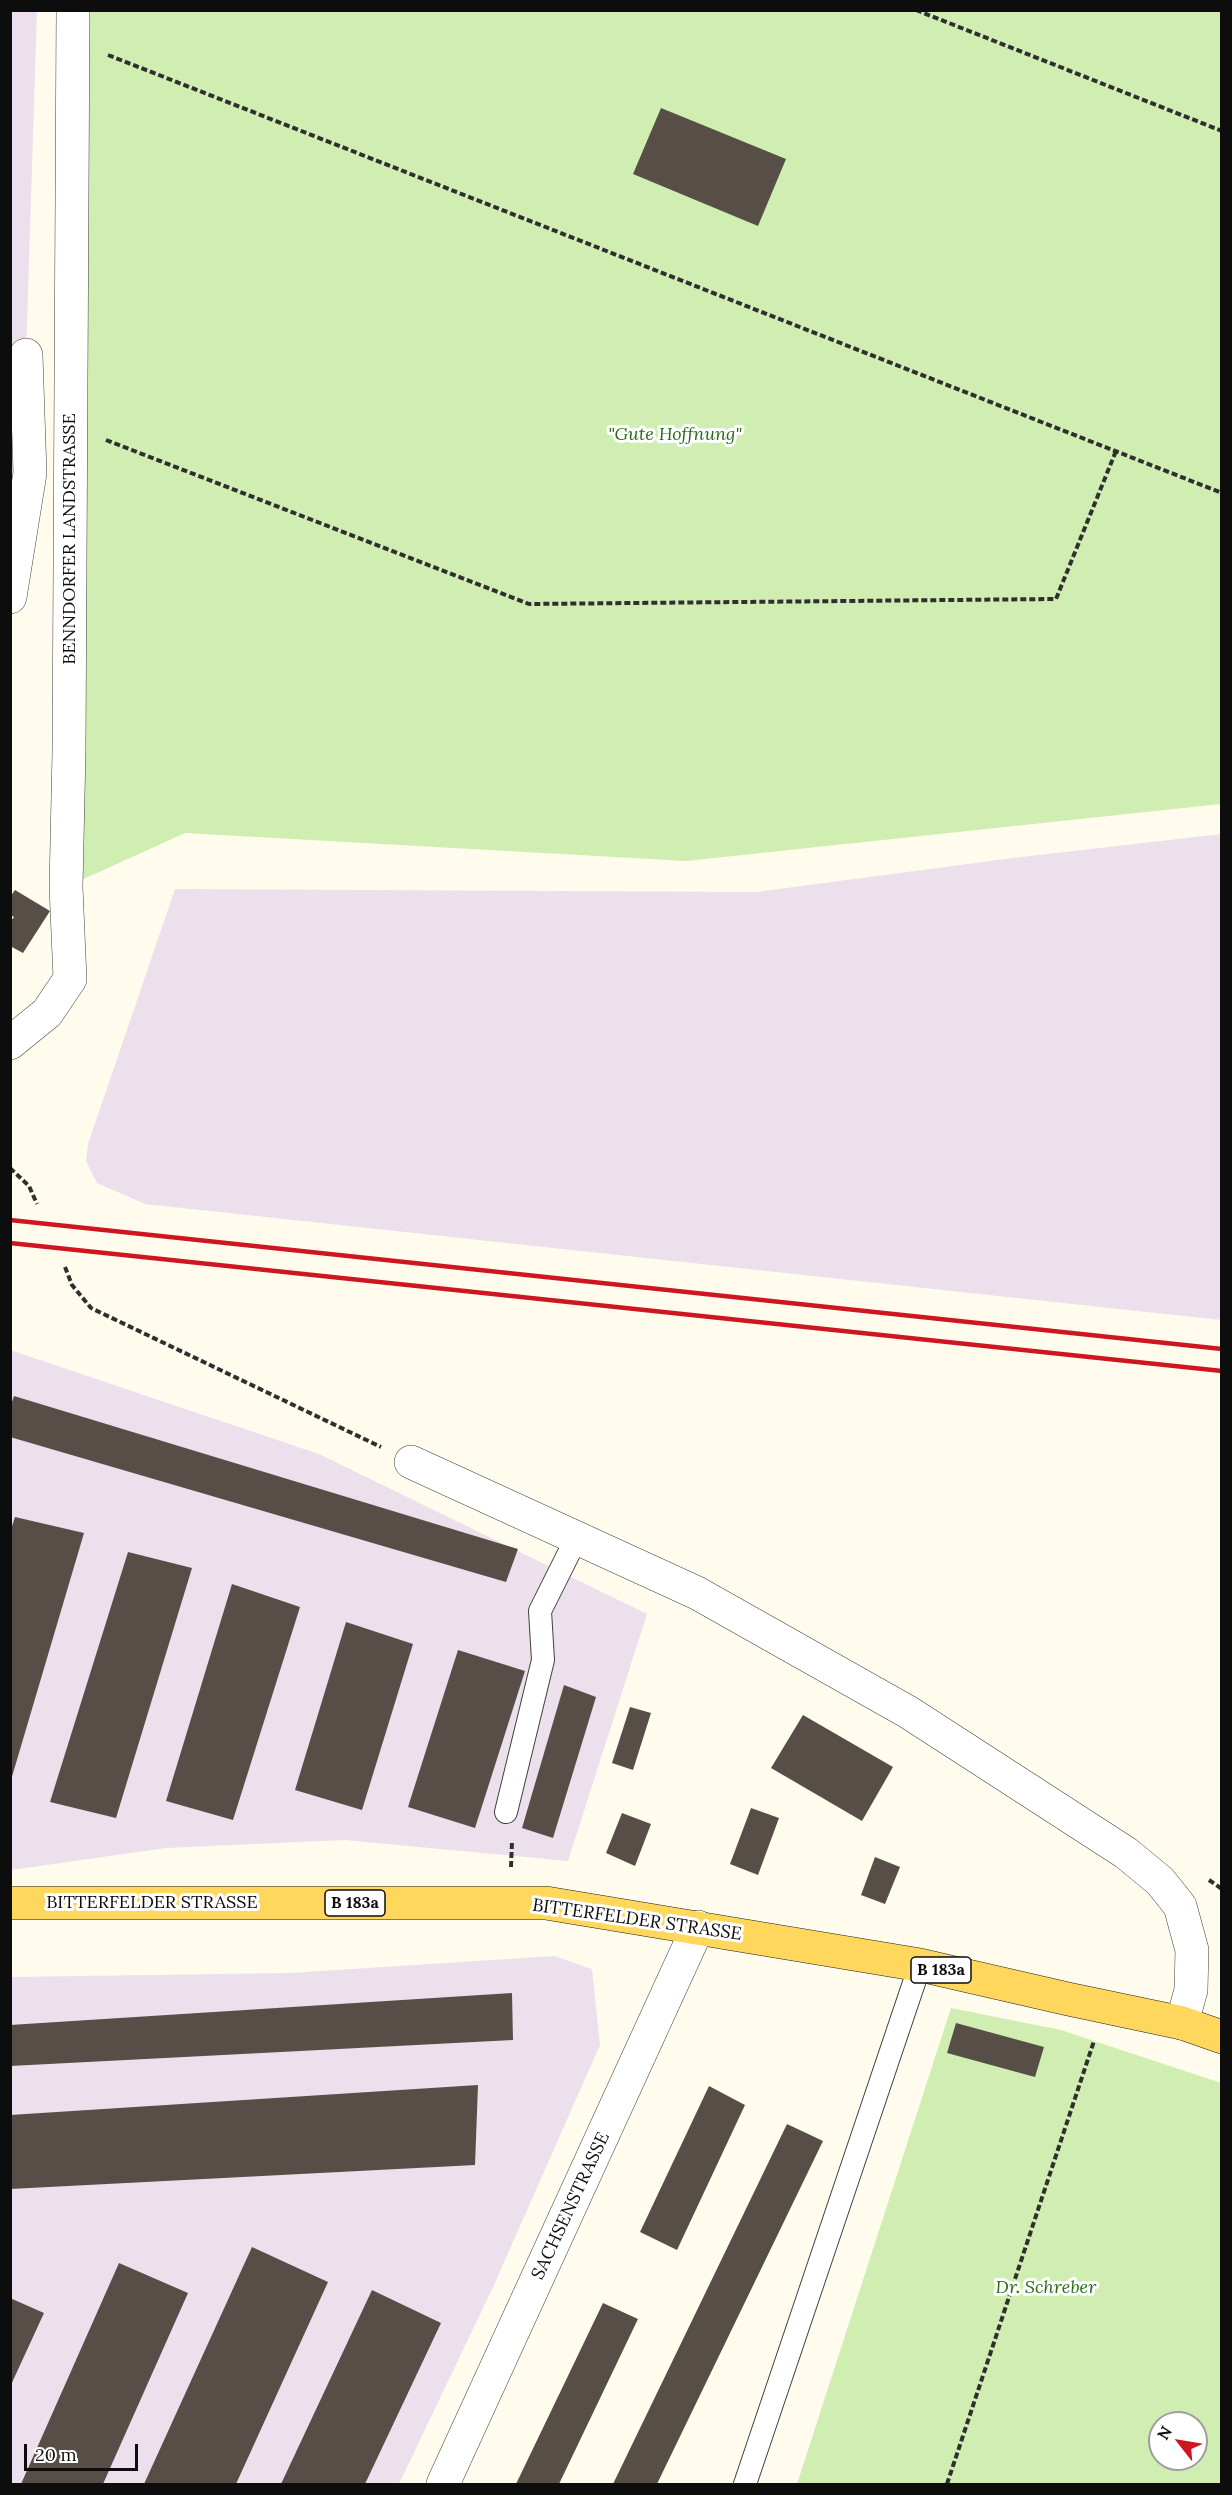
<!DOCTYPE html>
<style>
body{margin:0}
#map{position:relative;width:1232px;height:2495px;overflow:hidden;background:#fffbed;font-family:Lora,serif}
canvas{display:block}
.frame{position:absolute;inset:0;border:12px solid #0d0d0d;pointer-events:none}
.north{position:absolute;left:1148px;top:2411px;width:60px;height:60px;box-sizing:border-box;background:#fff;border:2px solid #9e9e9e;border-radius:50%;rotate:301deg;font-size:16px;font-weight:700;line-height:24px;text-align:center;color:#0d0d0d}
.north::after{content:'';display:block;margin:auto;width:21px;height:27px;background:#cd161f;clip-path:polygon(50% 0,100% 100%,50% 72%,0 100%)}
.scale{position:absolute;left:24px;top:2444px;width:114px;height:27px;box-sizing:border-box;border:3px solid #0d0d0d;border-top:0;padding-left:8px;font-size:18px;line-height:21px;white-space:nowrap;color:#0d0d0d;-webkit-text-stroke:4px #fff;paint-order:stroke}
</style>
<div id="map">
<canvas width="1232" height="2495"></canvas>
<div class="frame"></div>
<div class="north">N</div>
<div class="scale">20 m</div>
</div>
<script>
const context = document.querySelector('canvas').getContext('2d');
context.lineJoin = 'round';
function fillPath(path, color) { context.fillStyle = color; context.fill(path, 'evenodd'); }
const toPath = rows => new Path2D(rows.map(r => 'M' + r).join(''));
function trace(path, color, width, dash) { context.strokeStyle = color; context.lineWidth = width; context.lineCap = dash ? 'butt' : 'round'; context.setLineDash(dash || []); context.stroke(path); }
function drawText(font, color, halo, rows, align = 'center') {
  context.font = font + ' Lora,serif'; context.lineWidth = 6; context.setLineDash([]); context.textBaseline = 'middle'; context.strokeStyle = halo; context.fillStyle = color; for (const [text, x, y, turn = 0] of rows) {
    context.save(); context.translate(x, y); context.rotate((+turn || 0) * Math.PI / 180); context.textAlign = isNaN(turn) ? turn : align; if (halo) context.strokeText(text, 0, 0); context.fillText(text, 0, 0); context.restore();
  }
}
const industrial = toPath([
 [37,10,26,355,11,590,10,11],
 [1221,834,1221,1320,145,1204,97,1183,86,1161,88,1144,175,889,756,892,1013,858],
 [10,1350,319,1454,647,1614,568,1861,344,1840,166,1848,11,1870],
 [554,1956,592,1969,600,2045,494,2285,399,2484,11,2484,10,1977,290,1973]
]);
const green = toPath([
 [73,11,1221,11,1221,804,686,861,185,833,66,887],
 [951,2008,1061,2030,1221,2083,1221,2484,797,2484],
 [1160,2423,1196,2423,1196,2459,1160,2459]
]);
const building = toPath([
 [661,108,786,159,758,226,633,174],
 [15,890,50,911,23,953,10,946,10,922,14,917,10,915,10,897],
 [14,1396,518,1549,506,1582,10,1437,10,1408],
 [15,1517,84,1533,11,1780,10,1532],
 [128,1552,192,1568,116,1818,50,1802],
 [232,1584,300,1607,233,1820,166,1801],
 [346,1622,413,1644,362,1810,295,1790],
 [458,1650,525,1671,475,1828,408,1807],
 [564,1685,596,1697,553,1838,522,1828],
 [630,1707,651,1713,633,1770,612,1763],
 [803,1715,893,1767,862,1821,771,1768],
 [751,1808,779,1818,758,1875,730,1864],
 [622,1813,651,1824,635,1866,606,1853],
 [875,1857,900,1867,885,1904,861,1895],
 [512,1993,513,2040,10,2066,10,2025],
 [956,2023,1044,2047,1035,2077,947,2053],
 [478,2085,475,2165,10,2189,10,2115],
 [709,2086,745,2105,677,2250,640,2232],
 [787,2124,823,2141,657,2484,613,2484],
 [252,2247,328,2282,236,2484,144,2484],
 [119,2263,188,2293,103,2484,21,2484],
 [372,2290,441,2323,365,2484,281,2484],
 [10,2298,44,2313,10,2387],
 [603,2303,638,2319,559,2484,516,2484]
]);
const path = toPath([
 [916,10,1222,131],
 [108,55,1222,493],
 [106,440,529,604,1056,599,1116,451],
 [10,1168,29,1186,37,1204],
 [65,1267,72,1285,91,1308,381,1447],
 [511,1867,512,1842],
 [1209,1880,1222,1889],
 [947,2484,1094,2041]
]);
const lane = toPath([
 [506,1812,543,1660,540,1611,577,1537],
 [745,2484,920,1965]
]);
const street = toPath([
 [10,597,30,473,26,355],
 [10,1043,47,1013,70,979,66,887,69,751,73,10],
 [411,1462,697,1593,908,1712,1126,1853,1160,1881,1180,1906,1192,1950,1191,1990,1182,2023],
 [443,2484,698,1927]
]);
const primary = toPath([
 [10,1903,546,1903,920,1965,1068,1999,1182,2023,1222,2037]
]);
const rail = toPath([
 [10,1220,1222,1349],
 [10,1243,1222,1371]
]);
const shields = [
 [355,1903,60],
 [941,1970,60]
];
const shieldNames = [
 ["B 183a",355,1903],
 ["B 183a",941,1970]
];
const parkNames = [
 ["\"Gute Hoffnung\"",675,435],
 ["Dr. Schreber",1046,2288]
];
const streetNames = [
 ["BENNDORFER LANDSTRASSE",70,539,-90],
 ["BITTERFELDER STRASSE",152,1903],
 ["BITTERFELDER STRASSE",637,1920,8],
 ["SACHSENSTRASSE",571,2206,-65]
];
fillPath(industrial, '#ece0ed');
fillPath(green, '#d1eeb2');
fillPath(building, '#574e48');
trace(lane, '#404040', 24);
trace(street, '#404040', 34);
trace(primary, '#1e1e1e', 34);
trace(path, '#2f2f2f', 4, [6, 3]);
trace(lane, '#fff', 22);
trace(street, '#fff', 33);
trace(primary, '#ffd75d', 33);
trace(rail, '#cd161f', 4.5);
for (const [x, y, w] of shields) { const box = new Path2D(); box.roundRect(x - w / 2, y - 13, w, 26, 4.5); context.fillStyle = '#fff'; context.fill(box); trace(box, '#0d0d0d', 1.5); }
drawText('bold 16px', '#0d0d0d', null, shieldNames);
drawText('italic 18px', '#286c16', '#fff', parkNames);
drawText('18px', '#0d0d0d', '#fff', streetNames);
</script>
